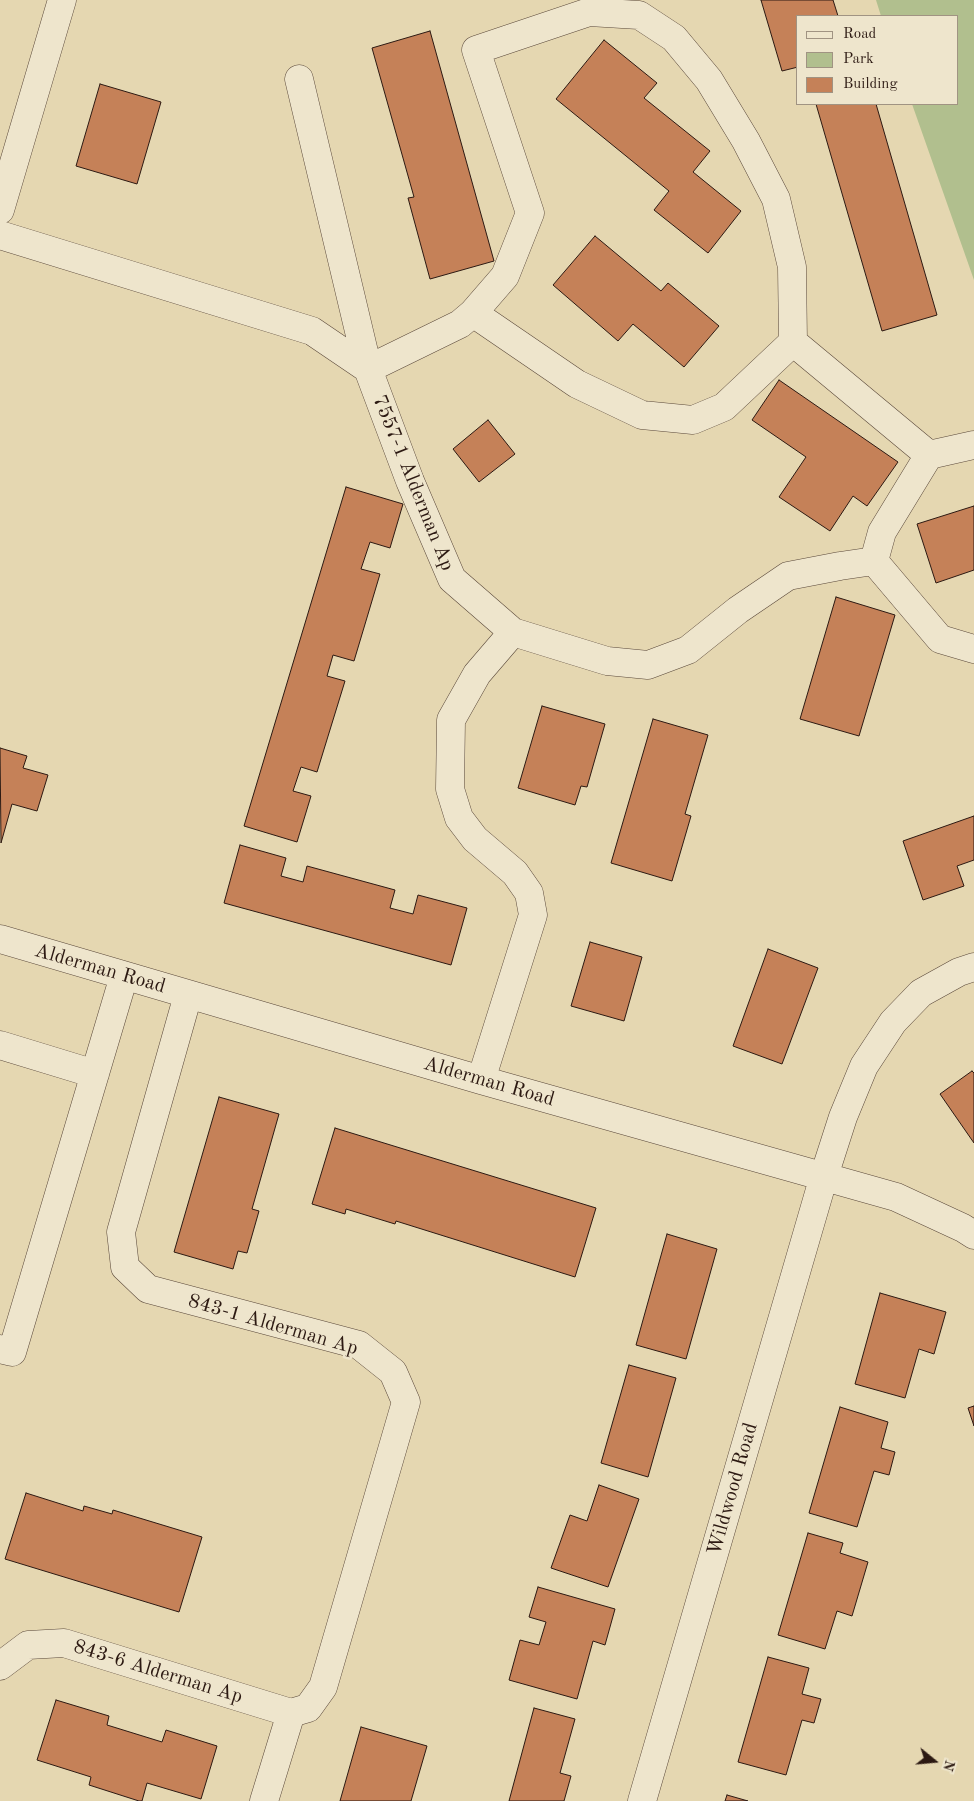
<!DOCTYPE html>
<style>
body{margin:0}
#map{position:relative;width:974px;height:1801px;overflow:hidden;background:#e5d7b1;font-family:"Old Standard TT",serif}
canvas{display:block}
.legend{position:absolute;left:796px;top:15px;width:162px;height:90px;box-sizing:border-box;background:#eee5cc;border:1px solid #a09382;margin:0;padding:6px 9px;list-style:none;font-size:15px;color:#2c1912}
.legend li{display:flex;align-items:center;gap:10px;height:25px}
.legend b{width:25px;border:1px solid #a09382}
.north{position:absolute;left:909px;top:1736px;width:50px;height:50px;-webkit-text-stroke:4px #eee5cc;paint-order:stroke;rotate:107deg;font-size:14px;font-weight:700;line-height:20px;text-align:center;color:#2c1912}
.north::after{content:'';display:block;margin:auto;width:18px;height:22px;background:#2c1912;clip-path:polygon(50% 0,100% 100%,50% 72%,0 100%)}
</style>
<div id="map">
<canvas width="974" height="1801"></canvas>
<ul class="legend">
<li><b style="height:6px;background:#eee5cc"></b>Road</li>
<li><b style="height:14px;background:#b1bf8e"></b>Park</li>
<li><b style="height:14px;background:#c58158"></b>Building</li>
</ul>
<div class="north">N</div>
</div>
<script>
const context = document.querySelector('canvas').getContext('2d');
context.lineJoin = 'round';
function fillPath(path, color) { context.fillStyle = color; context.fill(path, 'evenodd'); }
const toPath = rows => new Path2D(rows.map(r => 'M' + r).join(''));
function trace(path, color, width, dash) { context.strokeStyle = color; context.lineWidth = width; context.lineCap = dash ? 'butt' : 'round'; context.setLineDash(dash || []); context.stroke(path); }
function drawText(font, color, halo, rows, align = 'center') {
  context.font = font + ' "Old Standard TT",serif'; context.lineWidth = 5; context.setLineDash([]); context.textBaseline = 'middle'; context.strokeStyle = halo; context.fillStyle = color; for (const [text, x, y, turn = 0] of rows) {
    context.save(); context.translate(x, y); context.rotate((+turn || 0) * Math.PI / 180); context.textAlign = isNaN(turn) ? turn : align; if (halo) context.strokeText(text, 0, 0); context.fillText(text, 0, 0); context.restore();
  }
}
const green = toPath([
 [876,0,974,0,974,280,912,104,958,104,958,16,881,16]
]);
const building = toPath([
 [761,0,833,0,838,16,798,16,798,67,782,71,761,0],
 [430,31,494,261,430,279,408,198,414,197,372,48,430,31],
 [604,40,657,83,644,98,710,151,693,172,741,211,708,253,654,210,669,191,556,99,604,40],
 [100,84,161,102,137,184,76,166,100,84],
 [816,104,876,104,937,315,882,331,816,104],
 [595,236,661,291,668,283,719,326,684,367,633,324,618,341,553,285,595,236],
 [779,380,898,462,867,506,853,496,830,531,779,497,806,457,752,420,779,380],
 [488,420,515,454,479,482,453,449,488,420],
 [346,487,403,504,390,548,370,542,361,569,380,574,354,661,333,655,327,676,345,681,317,772,301,767,293,791,311,796,297,842,244,826,346,487],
 [974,506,974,570,936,583,917,524,974,506],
 [836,597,895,615,859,736,800,719,836,597],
 [542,706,605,724,587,787,581,786,575,805,518,788,542,706],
 [653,719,708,735,685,814,691,816,672,881,611,863,653,719],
 [0,748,27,756,23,768,48,775,37,811,12,804,1,843,0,748],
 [974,816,974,860,957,866,964,886,923,900,903,841,974,816],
 [240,845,286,858,281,876,303,882,307,866,395,890,390,908,413,914,418,895,467,908,451,965,224,903,240,845],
 [590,942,642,957,624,1021,571,1006,590,942],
 [768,949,818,968,782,1064,733,1046,768,949],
 [972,1071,974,1073,974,1143,940,1094,972,1071],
 [219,1097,279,1114,252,1209,259,1211,247,1253,238,1251,233,1269,174,1252,219,1097],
 [335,1128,596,1208,575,1277,396,1221,395,1224,346,1209,345,1214,312,1204,335,1128],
 [667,1234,717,1249,686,1359,636,1345,667,1234],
 [880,1293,946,1312,934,1354,919,1349,905,1398,855,1384,880,1293],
 [629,1365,676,1378,648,1477,601,1463,629,1365],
 [974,1406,974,1426,968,1408,974,1406],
 [840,1407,888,1422,881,1448,895,1452,889,1475,874,1471,857,1527,809,1513,840,1407],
 [599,1485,639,1499,608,1587,551,1568,570,1515,587,1521,599,1485],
 [26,1493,83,1511,84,1506,112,1514,113,1510,202,1537,179,1612,5,1559,26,1493],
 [808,1533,843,1543,840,1553,868,1562,852,1616,837,1611,825,1649,778,1635,808,1533],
 [538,1587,615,1609,605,1645,593,1641,577,1699,509,1680,520,1640,539,1645,546,1622,529,1617,538,1587],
 [768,1657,809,1668,802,1694,821,1699,814,1723,802,1720,786,1775,738,1762,768,1657],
 [56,1700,109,1716,107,1725,162,1742,166,1730,217,1746,201,1799,147,1783,142,1801,139,1801,89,1785,91,1777,37,1760,56,1700],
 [534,1708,575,1719,560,1773,571,1776,564,1801,509,1801,534,1708],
 [361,1727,427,1746,411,1801,340,1801,361,1727],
 [727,1795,748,1801,725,1801,727,1795]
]);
const minor = toPath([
 [299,79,368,369,410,481,452,579,513,632,477,674,451,720,450,789,459,818,475,839,515,873,529,893,533,915,481,1080],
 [0,210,62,0],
 [0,235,312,331,368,369,460,324,473,313,505,276,530,213,476,50,589,12,639,15,674,38,709,80,746,141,776,199,792,267,793,342],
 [473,313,577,384,642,415,693,420,724,407,793,342],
 [793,342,929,455],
 [929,455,974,445],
 [874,561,940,639,974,649],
 [874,561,882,532,929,455],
 [513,632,607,661,648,665,688,650,738,610,788,576,840,566,874,561],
 [0,939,481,1080,896,1197,963,1228,974,1235],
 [188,995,121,1232,125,1267,148,1289,359,1345,393,1372,406,1402,323,1687,308,1708,291,1713],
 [0,1045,95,1074],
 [0,1349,12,1352,124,976],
 [0,1666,28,1645,64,1643,291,1713],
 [264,1801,291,1713],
 [642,1801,824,1176,843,1117,864,1066,893,1022,921,993,959,972,974,967]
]);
const streetNames = [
 ["7557-1 Alderman Ap",413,483,68],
 ["Alderman Road",100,969,16],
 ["Alderman Road",489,1082,16],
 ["843-1 Alderman Ap",273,1325,16],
 ["Wildwood Road",733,1489,-74],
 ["843-6 Alderman Ap",158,1672,17]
];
fillPath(green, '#b1bf8e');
fillPath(building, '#c58158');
trace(building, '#2c1912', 1);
trace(minor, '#5a483a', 29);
trace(minor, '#eee5cc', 28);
drawText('20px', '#2c1912', '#eee5cc', streetNames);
</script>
